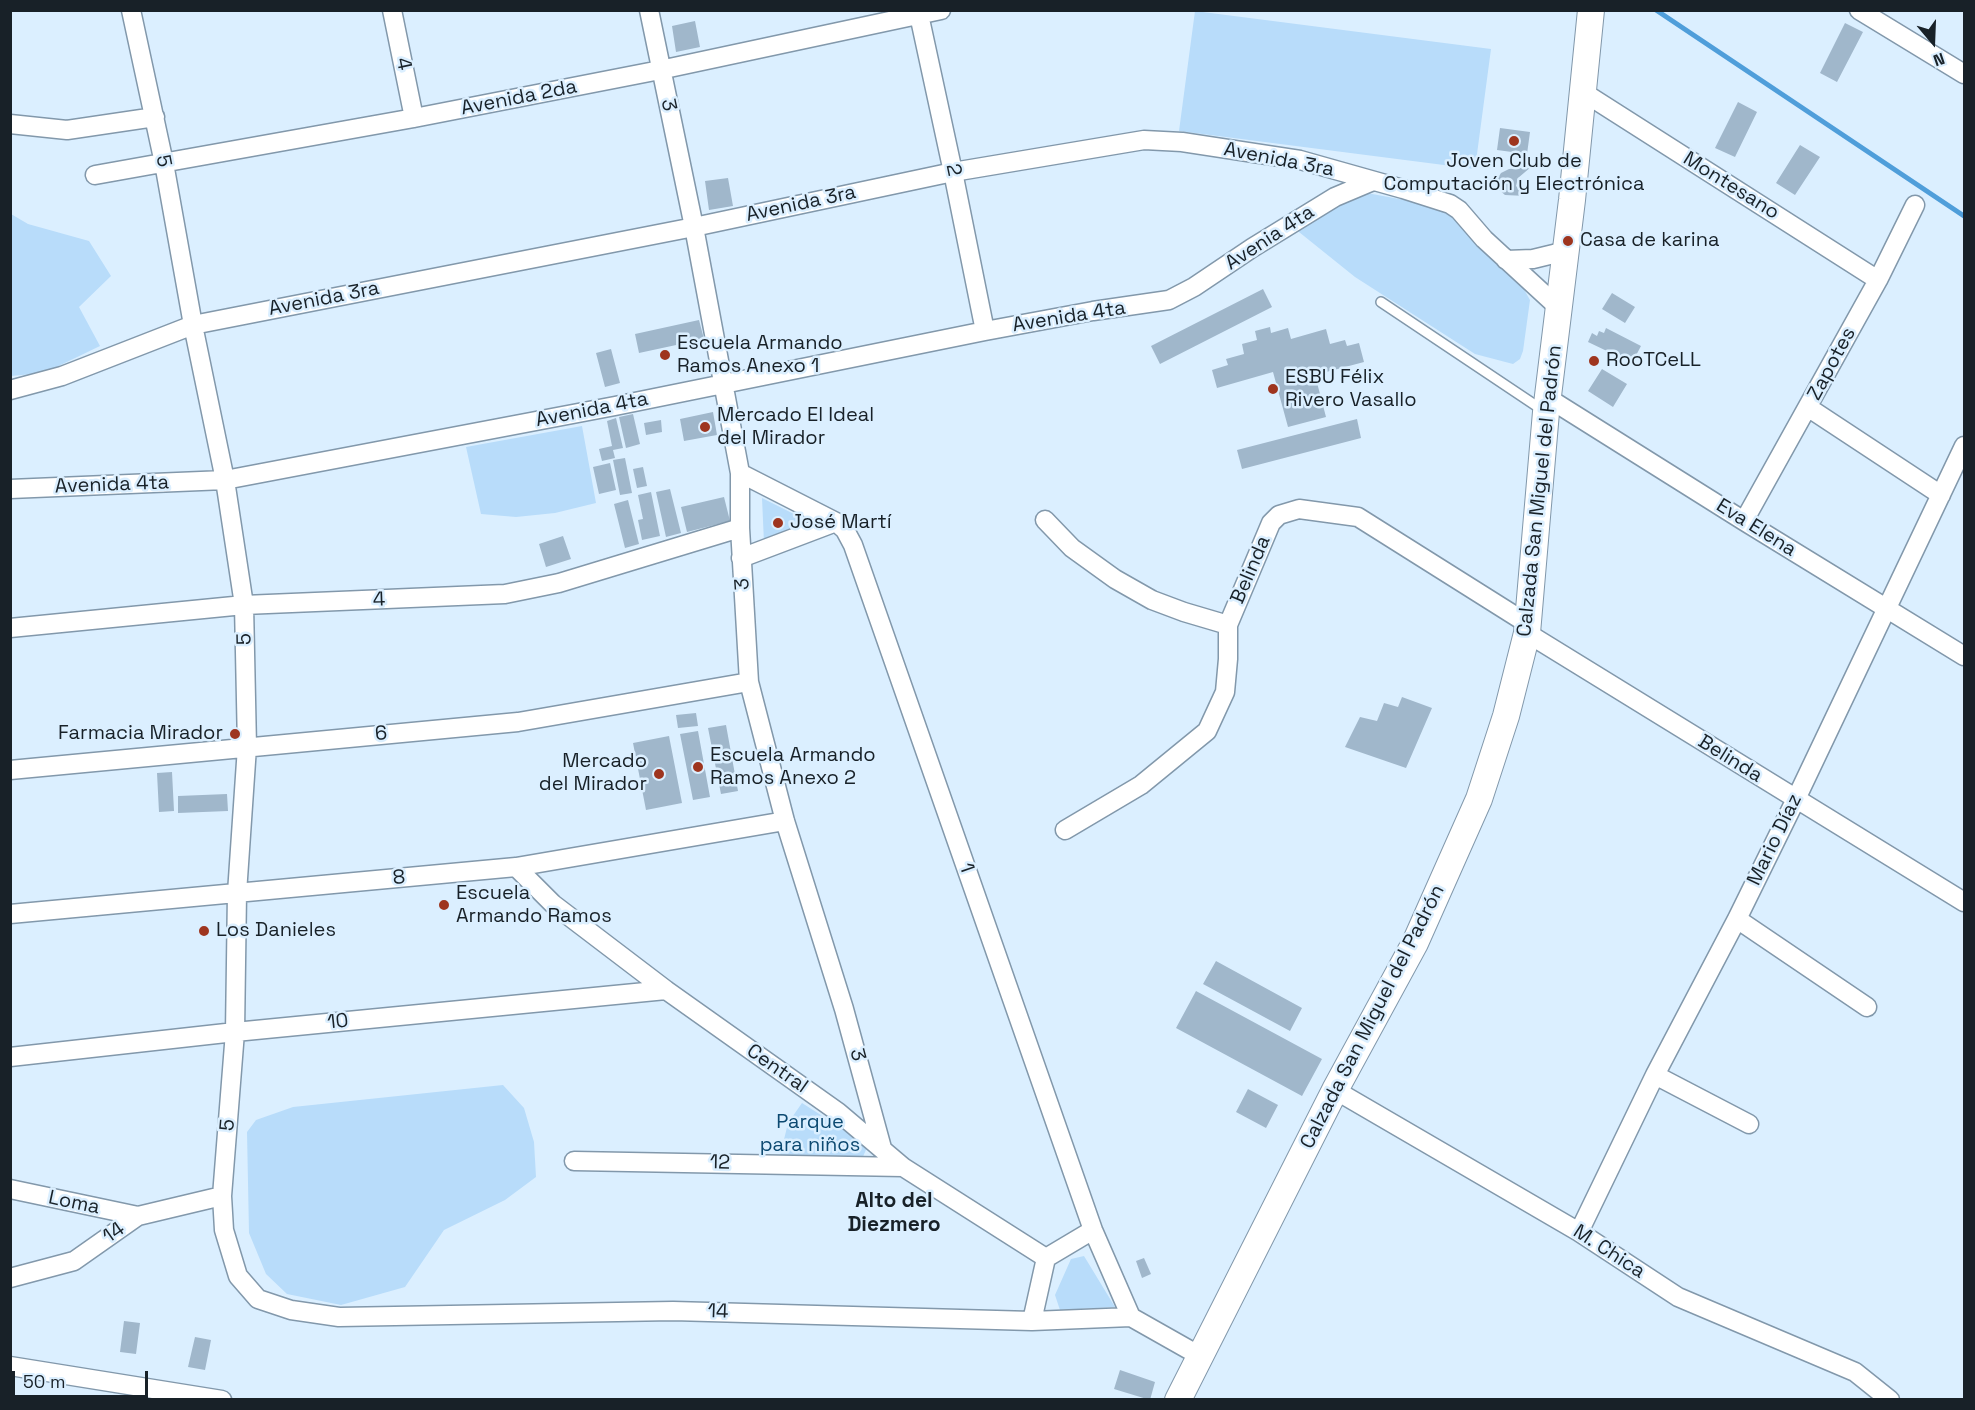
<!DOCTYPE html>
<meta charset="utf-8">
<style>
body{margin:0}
#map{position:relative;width:1975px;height:1410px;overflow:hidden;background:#dbefff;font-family:"Space Grotesk",sans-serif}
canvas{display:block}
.frame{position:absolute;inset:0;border:12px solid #182128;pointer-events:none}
.north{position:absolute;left:1903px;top:12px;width:60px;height:60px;-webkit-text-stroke:4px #dbefff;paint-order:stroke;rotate:161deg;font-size:16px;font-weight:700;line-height:24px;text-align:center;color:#182128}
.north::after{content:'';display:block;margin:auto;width:21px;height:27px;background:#182128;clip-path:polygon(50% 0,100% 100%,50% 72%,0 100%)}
.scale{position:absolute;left:12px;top:1371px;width:136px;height:27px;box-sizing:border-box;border:3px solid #182128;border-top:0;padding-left:8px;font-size:18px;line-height:21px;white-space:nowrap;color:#182128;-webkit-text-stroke:4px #dbefff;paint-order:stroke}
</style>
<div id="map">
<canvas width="1975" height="1410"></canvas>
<div class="frame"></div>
<div class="north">N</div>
<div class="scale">50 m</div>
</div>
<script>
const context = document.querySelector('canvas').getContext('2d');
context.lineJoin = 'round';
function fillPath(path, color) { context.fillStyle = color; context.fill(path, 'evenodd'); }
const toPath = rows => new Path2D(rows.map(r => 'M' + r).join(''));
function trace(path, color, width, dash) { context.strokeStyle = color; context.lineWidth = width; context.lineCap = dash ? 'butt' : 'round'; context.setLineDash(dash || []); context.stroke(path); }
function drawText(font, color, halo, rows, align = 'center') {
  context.font = font + ' "Space Grotesk",sans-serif'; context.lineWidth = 5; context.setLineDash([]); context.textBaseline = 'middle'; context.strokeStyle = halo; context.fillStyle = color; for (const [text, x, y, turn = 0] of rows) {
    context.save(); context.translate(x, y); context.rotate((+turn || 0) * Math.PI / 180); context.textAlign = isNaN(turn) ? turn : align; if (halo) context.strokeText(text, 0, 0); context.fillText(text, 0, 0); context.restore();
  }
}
const green = toPath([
 [1195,11,1491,49,1475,169,1179,131],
 [1356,191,1448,208,1517,277,1530,300,1523,351,1520,359,1513,364,1475,354,1355,277,1294,228],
 [11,214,28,224,89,241,111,276,79,307,100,346,44,373,11,376],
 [582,426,596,503,555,513,516,517,481,514,466,447],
 [762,498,812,523,764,543],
 [503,1085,524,1108,534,1142,536,1177,505,1200,444,1230,405,1287,341,1305,287,1294,266,1274,249,1233,247,1132,256,1120,293,1107],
 [802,1103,868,1145,862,1159,780,1156,788,1123],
 [1084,1256,1115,1307,1060,1310,1055,1295,1071,1259]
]);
const stream = toPath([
 [1656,10,1964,216]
]);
const building = toPath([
 [695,21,700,47,676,52,672,26],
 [1845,23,1863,32,1837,82,1820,73],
 [1738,102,1757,112,1735,157,1715,148],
 [1500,128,1530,132,1527,154,1497,150],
 [1800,145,1820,157,1795,195,1776,183],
 [1531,167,1518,178,1516,186,1526,196,1505,195,1497,188,1496,181,1501,173,1509,169],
 [728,178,733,206,709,210,705,181],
 [1263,289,1272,307,1160,364,1151,346],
 [1612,293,1635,307,1625,323,1602,309],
 [699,320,704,339,639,353,635,334],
 [1270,327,1271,333,1288,328,1291,339,1326,329,1330,344,1345,340,1347,346,1359,343,1364,362,1315,375,1326,417,1288,427,1273,372,1217,388,1212,370,1228,365,1226,359,1244,354,1242,344,1257,340,1255,331],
 [1606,328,1641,346,1632,363,1588,342,1592,333,1597,336,1599,331,1604,333],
 [611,349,620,383,605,387,596,353],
 [1602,369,1627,384,1613,407,1588,391],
 [713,412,717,435,684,441,680,419],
 [633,414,640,444,626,448,619,417],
 [616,418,623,448,613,450,615,458,602,461,599,449,612,446,607,421],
 [1357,419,1361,438,1242,469,1237,450],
 [661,420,662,432,646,435,644,423],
 [625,458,632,493,620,495,613,460],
 [610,463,616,490,599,494,593,467],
 [643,467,647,486,637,488,633,469],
 [670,489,681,533,666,537,656,492],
 [651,492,660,536,642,540,638,520,643,519,638,495],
 [724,497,730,521,687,532,681,507],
 [628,500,639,544,625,548,614,504],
 [563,536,571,559,546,567,539,544],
 [1402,697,1432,708,1406,768,1345,747,1360,717,1377,721,1384,703,1398,707],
 [696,713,698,726,678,728,676,715],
 [726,725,738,791,721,794,708,728],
 [698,731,710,797,693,800,680,734],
 [669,736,682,803,646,810,633,743],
 [172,772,174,811,159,812,157,773],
 [227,794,228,811,178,813,178,796],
 [1216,961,1302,1008,1290,1031,1203,984],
 [1196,991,1322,1059,1302,1096,1176,1028],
 [1248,1089,1278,1105,1266,1128,1236,1112],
 [1144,1258,1151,1274,1142,1278,1136,1261],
 [124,1321,140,1323,136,1354,120,1352],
 [195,1337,211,1340,205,1370,188,1367],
 [1120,1370,1155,1382,1150,1400,1114,1389]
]);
const lane = toPath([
 [1381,302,1544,411]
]);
const street = toPath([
 [131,10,164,163,193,325,225,480,244,605,247,747,237,893,235,1032,222,1196,224,1230,238,1276,258,1299,291,1310,339,1317,673,1311,1032,1321,1131,1317,1200,1356],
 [392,10,414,118],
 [649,10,694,227,740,473,740,528,749,682,785,821,844,1009,882,1148],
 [918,10,953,172,985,331],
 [1859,10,1964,74],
 [1583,92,1878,280],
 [10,124,67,130,155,117],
 [95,175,414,118,660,70,941,10],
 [1506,260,1533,259,1566,251],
 [10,390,62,376,193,325,694,227,953,172,1144,140,1182,142,1300,160,1403,189,1450,204,1459,210,1484,239,1559,308],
 [1548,398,1744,521,1964,656],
 [1809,408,1941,495],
 [740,473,836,522,845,530,853,545,1093,1230,1131,1317],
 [10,489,225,480,615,406,985,331,1093,311,1169,300,1194,287,1252,248,1335,197,1373,181],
 [1045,520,1072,548,1115,579,1152,600,1184,612,1228,625],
 [1744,521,1878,280,1915,205],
 [741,558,836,522],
 [10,628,244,605,505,594,559,583,740,528],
 [1527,633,1964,902],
 [10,770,518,722,749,682],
 [1065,830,1141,785,1207,731,1225,692,1228,659,1228,625,1271,523,1279,515,1299,509,1358,517,1528,624],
 [516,867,553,904,666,990,838,1112,903,1167,1046,1258],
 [10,914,516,867,785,821],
 [1737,919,1867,1007],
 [10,1057,235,1032,666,990],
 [1655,1075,1749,1124],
 [1335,1090,1579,1232,1678,1297,1855,1372,1890,1400],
 [574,1161,903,1167],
 [10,1189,138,1216],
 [1579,1232,1655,1075,1737,919,1796,799,1964,446],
 [10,1278,74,1261,138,1216,222,1196],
 [1032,1321,1046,1258,1093,1230],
 [10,1366,222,1400]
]);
const secondary = toPath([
 [1178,1400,1335,1090,1415,943,1479,799,1506,716,1527,633,1546,412,1572,200,1591,10]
]);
const markers = [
 [1514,141,6,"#9e351f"],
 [1568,241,6,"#9e351f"],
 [665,355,6,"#9e351f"],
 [1594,361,6,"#9e351f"],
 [1273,389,6,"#9e351f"],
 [705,427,6,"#9e351f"],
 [778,523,6,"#9e351f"],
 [235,734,6,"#9e351f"],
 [698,767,6,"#9e351f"],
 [659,774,6,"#9e351f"],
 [444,905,6,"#9e351f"],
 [204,931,6,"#9e351f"]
];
const streetNames = [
 ["4",403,64,78],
 ["Avenida 2da",519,98,-11],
 ["3",668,105,78],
 ["Avenida 3ra",1279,160,11],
 ["5",163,161,79],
 ["2",953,170,78],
 ["Montesano",1731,186,32],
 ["Avenida 3ra",801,204,-12],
 ["Avenia 4ta",1270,238,-33],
 ["Avenida 3ra",324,299,-11],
 ["Avenida 4ta",1069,317,-9],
 ["Zapotes",1832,364,-62],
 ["Avenida 4ta",592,410,-11],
 ["Avenida 4ta",112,485,-2],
 ["Calzada San Miguel del Padrón",1540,491,-84],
 ["Eva Elena",1756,528,32],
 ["Belinda",1251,570,-67],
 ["3",743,584,-94],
 ["4",379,600,-2],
 ["5",245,639,-91],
 ["6",381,734,-5],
 ["Belinda",1730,759,32],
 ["Mario Díaz",1775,840,-64],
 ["1",966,868,71],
 ["8",399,878,-5],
 ["Calzada San Miguel del Padrón",1373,1017,-63],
 ["10",338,1022,-6],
 ["3",857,1055,75],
 ["Central",777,1069,35],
 ["5",228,1125,-85],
 ["12",720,1163,1],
 ["Loma",74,1203,12],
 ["14",114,1233,-35],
 ["M. Chica",1609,1252,33],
 ["14",718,1312,2]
];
const poiNames = [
 ["Joven Club de",1514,162,"center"],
 ["Computación y Electrónica",1514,185,"center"],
 ["Casa de karina",1580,241],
 ["Escuela Armando",677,344],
 ["Ramos Anexo 1",677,367],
 ["RooTCeLL",1606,361],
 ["ESBU Félix",1285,378],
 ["Rivero Vasallo",1285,401],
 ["Mercado El Ideal",717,416],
 ["del Mirador",717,439],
 ["José Martí",790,523],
 ["Farmacia Mirador",223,734,"right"],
 ["Escuela Armando",710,756],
 ["Ramos Anexo 2",710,779],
 ["Mercado",647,762,"right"],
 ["del Mirador",647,785,"right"],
 ["Escuela",456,894],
 ["Armando Ramos",456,917],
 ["Los Danieles",216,931]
];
const parkNames = [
 ["Parque",810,1123],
 ["para niños",810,1146]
];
const neighbourhoodNames = [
 ["Alto del",894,1201],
 ["Diezmero",894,1225]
];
fillPath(green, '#b8dcfa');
trace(stream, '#4f9eda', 5);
fillPath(building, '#a0b7cb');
trace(lane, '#8298ab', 12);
trace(street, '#8298ab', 21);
trace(secondary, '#8298ab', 28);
trace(lane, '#fff', 9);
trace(street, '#fff', 18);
trace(secondary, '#fff', 26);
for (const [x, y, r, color] of markers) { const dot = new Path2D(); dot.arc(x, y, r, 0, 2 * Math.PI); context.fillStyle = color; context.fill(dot); trace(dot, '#dbefff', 2); }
drawText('20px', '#182128', '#dbefff', streetNames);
drawText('20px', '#182128', '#dbefff', poiNames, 'left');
drawText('20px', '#0c4971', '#dbefff', parkNames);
drawText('bold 21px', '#182128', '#dbefff', neighbourhoodNames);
</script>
